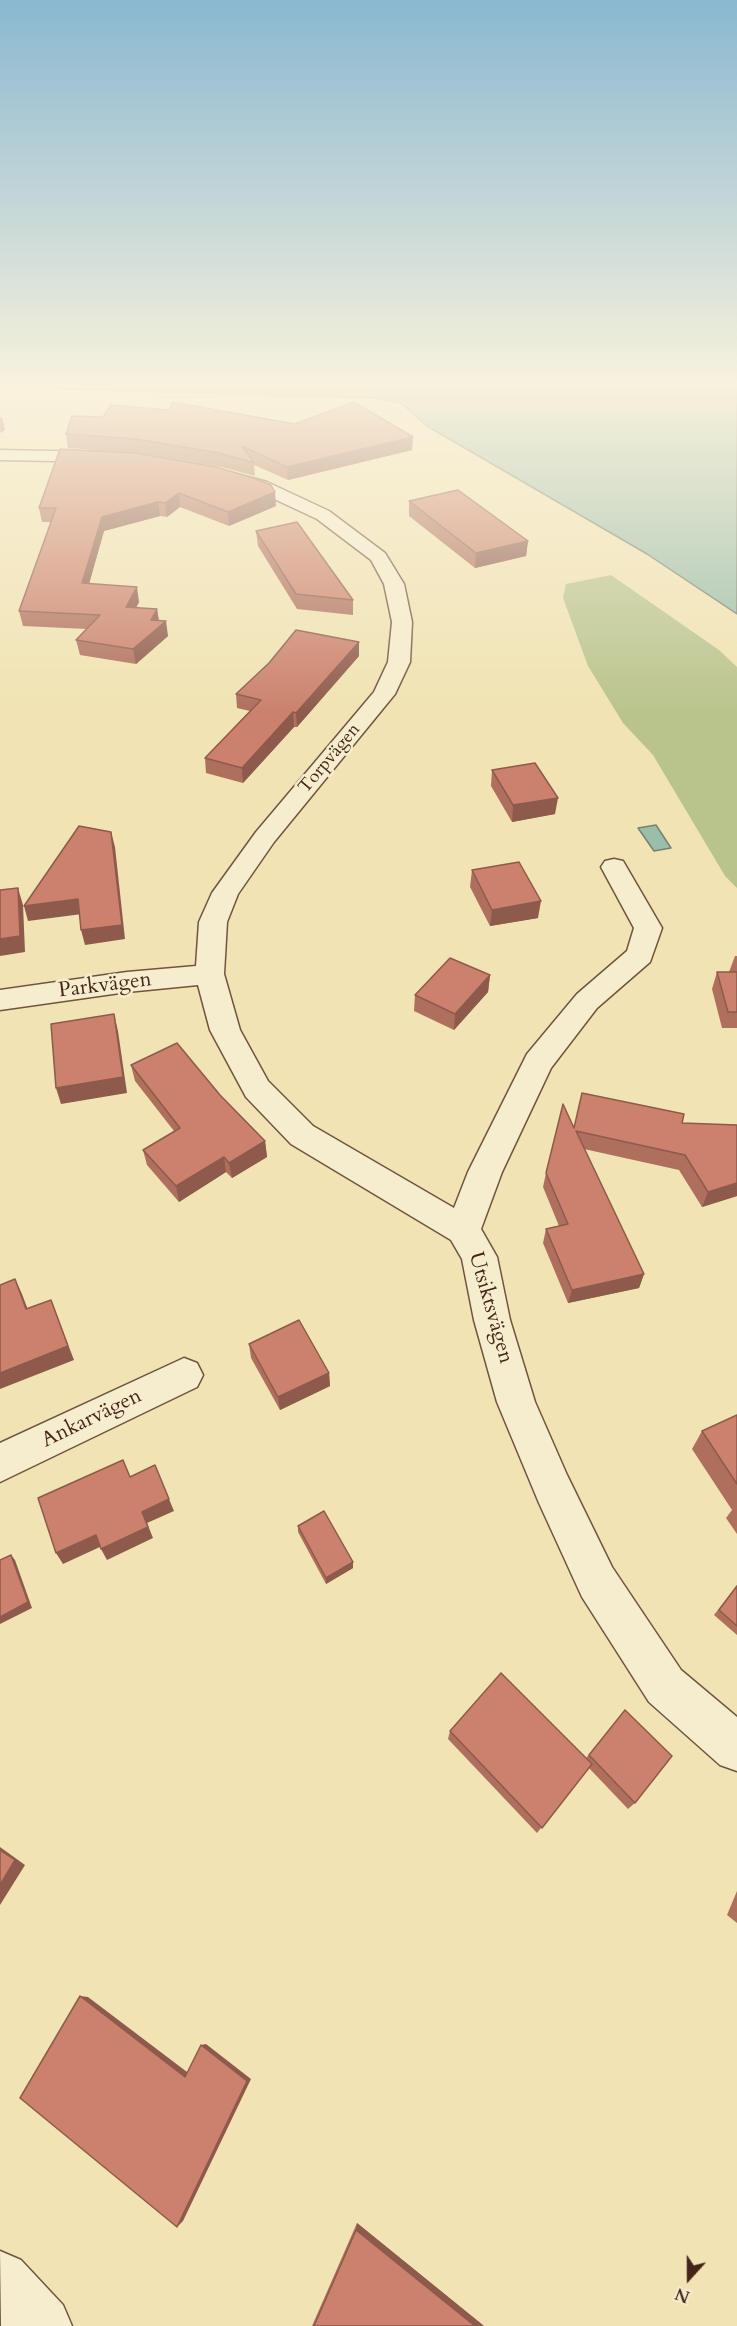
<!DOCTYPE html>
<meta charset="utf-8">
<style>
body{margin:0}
#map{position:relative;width:737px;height:2326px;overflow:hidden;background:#f1e3b3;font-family:Cardo,serif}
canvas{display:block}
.north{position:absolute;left:659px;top:2248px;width:60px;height:60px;-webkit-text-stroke:4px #f6edce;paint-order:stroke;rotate:201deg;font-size:16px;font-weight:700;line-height:24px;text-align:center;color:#462519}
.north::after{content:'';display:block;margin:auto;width:21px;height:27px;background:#462519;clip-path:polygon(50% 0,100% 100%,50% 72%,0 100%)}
</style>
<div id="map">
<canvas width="737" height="2326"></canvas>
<div class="north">N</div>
</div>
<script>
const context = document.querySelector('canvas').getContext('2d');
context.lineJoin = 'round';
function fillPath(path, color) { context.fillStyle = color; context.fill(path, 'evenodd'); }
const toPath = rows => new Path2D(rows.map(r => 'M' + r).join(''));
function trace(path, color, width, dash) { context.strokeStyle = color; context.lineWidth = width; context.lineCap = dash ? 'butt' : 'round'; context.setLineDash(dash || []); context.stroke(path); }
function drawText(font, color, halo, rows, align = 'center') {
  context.font = font + ' Cardo,serif'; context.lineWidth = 5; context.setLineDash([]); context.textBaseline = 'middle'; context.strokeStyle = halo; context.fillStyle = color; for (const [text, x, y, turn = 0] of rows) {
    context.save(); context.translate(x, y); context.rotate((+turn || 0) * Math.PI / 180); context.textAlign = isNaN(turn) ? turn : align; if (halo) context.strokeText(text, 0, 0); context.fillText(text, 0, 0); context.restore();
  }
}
const green = toPath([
 [611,575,719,650,737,667,737,888,725,876,653,755,623,723,588,666,563,598,566,584]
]);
const water = toPath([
 [30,388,737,388,737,614,647,554,427,426,401,403,376,398,30,388],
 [656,825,671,848,654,851,638,828,656,825]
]);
const minor = toPath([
 [0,450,103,452,111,457,103,462,0,460,0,450],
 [233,473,267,482,329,511,385,553,404,584,412,622,410,662,395,694,274,842,238,894,227,922,224,974,240,1030,268,1081,313,1126,454,1208,468,1172,527,1054,577,994,627,951,634,928,601,867,605,861,614,859,623,861,662,928,650,962,597,1008,551,1068,502,1172,481,1229,497,1257,510,1320,535,1402,567,1475,612,1567,681,1670,737,1717,737,1771,720,1765,649,1702,582,1597,539,1503,497,1402,474,1320,462,1259,451,1240,291,1144,246,1097,210,1030,198,985,127,992,0,1010,0,990,127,972,196,966,199,922,212,893,256,832,374,692,388,662,392,622,384,584,371,560,317,519,255,490,227,482,225,478,227,474,233,473],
 [184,1358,197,1363,203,1375,197,1387,0,1482,0,1443,184,1358],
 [0,2251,21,2260,63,2305,72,2326,1,2326,0,2251]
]);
const wall = toPath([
 [66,434,412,450,288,480,254,465,255,476,221,467,137,453,68,448],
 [60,449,276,506,229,526,180,507,167,517,160,516,104,531,89,584,139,602,136,608,157,609,159,620,168,636,136,664,80,655,76,640,87,629,23,626,19,611,51,522,42,522,39,508],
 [409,501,528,541,526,556,475,568,409,516],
 [256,531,353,600,353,615,297,609,258,546],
 [359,642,359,656,297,727,294,727,243,783,206,773,205,758,250,711,237,708,236,694],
 [492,770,555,814,512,822,491,786],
 [472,870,538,918,490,926,470,887],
 [735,956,737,956,737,1028,722,1028,712,989,717,972,729,972],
 [490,975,488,992,454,1030,414,1011,415,995],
 [131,1065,220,1095,265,1141,267,1157,232,1178,226,1172,179,1202,147,1165,143,1150,174,1131,135,1081],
 [682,1123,737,1125,737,1196,702,1207,679,1170,584,1149,644,1274,639,1288,568,1303,543,1243,546,1229,559,1226,543,1187,546,1173,574,1128],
 [249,1344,329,1373,330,1386,280,1410,251,1358],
 [737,1415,737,1534,726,1518,732,1510,692,1449,702,1431],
 [298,1526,353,1568,326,1584,298,1532],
 [737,1585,737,1635,714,1615],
 [625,1710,635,1803,628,1809,589,1768,537,1833,448,1739,450,1731,586,1758],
 [737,1891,737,1923,727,1915],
 [357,2223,484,2326,312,2326]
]);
const shadedWall = toPath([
 [2,417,5,430,0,433,0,418],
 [413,437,412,450,288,480,287,467],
 [275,492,276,506,229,526,228,512],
 [179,493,180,507,167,517,165,503],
 [158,502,160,516,104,531,85,598,82,583,102,517],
 [528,541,526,556,475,568,476,553],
 [137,587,139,602,128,622,126,607],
 [157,609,159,624,166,621,168,636,136,664,133,649,151,620],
 [359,642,359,656,297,727,296,713],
 [293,712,294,727,243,783,242,768],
 [558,798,555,814,512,822,513,805],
 [111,832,115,847,125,939,85,945,81,930],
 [18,888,23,905,25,952,0,956,0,939],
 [78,899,82,914,28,921,24,906],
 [541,901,538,918,490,926,492,910],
 [490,975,488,992,454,1030,455,1014],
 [114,1014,118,1031,127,1093,61,1104,56,1088],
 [265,1141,267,1157,232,1178,229,1163],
 [224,1157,226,1172,179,1202,176,1186],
 [737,1183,737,1196,702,1207,708,1192],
 [644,1274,639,1288,568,1303,572,1290],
 [15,1279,22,1294,33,1323,26,1309],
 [51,1300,74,1360,0,1389,0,1373],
 [329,1373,330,1386,280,1410,278,1397],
 [169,1499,174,1511,147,1523,153,1538,107,1560,101,1549,142,1512],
 [96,1535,102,1546,63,1564,56,1553],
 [11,1555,15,1560,32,1608,0,1624,0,1617],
 [353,1562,353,1568,326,1584,326,1578],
 [0,1847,25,1865,0,1905],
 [80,1996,88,1997,191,2075,185,2077],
 [206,2044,251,2079,183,2221,177,2227,201,2045],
 [357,2223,484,2326,475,2326,356,2230]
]);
const building = toPath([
 [172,402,295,424,354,402,413,437,287,467,242,446,254,463,219,453,135,439,66,434,72,416,103,417,111,405,170,410,172,402],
 [60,449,135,453,216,467,253,478,271,485,275,492,228,512,179,493,165,503,158,502,102,517,82,583,137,587,126,607,157,609,151,620,166,621,133,649,76,640,100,615,19,611,56,508,39,508,60,449],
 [458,490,528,541,476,553,409,501,458,490],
 [297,522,353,600,296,594,256,531,297,522],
 [296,630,359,642,296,713,293,712,242,768,205,758,261,700,236,694,269,663,296,630],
 [535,763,558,798,513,805,492,770,535,763],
 [79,826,111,832,122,925,81,930,78,899,24,906,79,826],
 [519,862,541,901,492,910,472,870,519,862],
 [18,888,20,936,0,939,0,890,18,888],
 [450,958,490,975,455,1014,415,995,450,958],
 [717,972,737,972,737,1012,728,1012,717,972],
 [114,1014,123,1077,56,1088,51,1024,114,1014],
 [177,1043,220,1095,265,1141,229,1163,224,1157,176,1186,143,1150,180,1128,131,1065,177,1043],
 [582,1093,684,1114,682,1123,737,1125,737,1183,708,1192,685,1155,576,1131,644,1274,572,1290,546,1229,568,1224,546,1173,563,1104,574,1128,582,1093],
 [15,1279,26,1309,51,1300,68,1346,0,1373,0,1285,15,1279],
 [299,1320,329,1373,278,1397,249,1344,299,1320],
 [737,1415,737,1484,702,1431,737,1415],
 [123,1460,130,1477,155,1465,169,1499,142,1512,148,1527,101,1549,96,1535,56,1553,38,1498,123,1460],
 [324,1511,353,1562,326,1578,298,1526,324,1511],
 [11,1555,28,1602,0,1617,0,1560,11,1555],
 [737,1586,737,1626,719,1610,737,1586],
 [501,1673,592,1764,542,1828,450,1731,501,1673],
 [625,1710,672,1756,635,1803,589,1755,625,1710],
 [0,1850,15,1860,0,1885,0,1850],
 [80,1996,185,2077,201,2045,247,2081,177,2227,20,2098,80,1996],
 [356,2230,475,2326,314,2326,356,2230]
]);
const farStreetnames = [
 ["Torpvägen",330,759,-50]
];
const streetNames = [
 ["Parkvägen",105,986,-7],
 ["Utsiktsvägen",490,1308,74],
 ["Ankarvägen",92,1419,-26]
];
fillPath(green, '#b9c48d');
fillPath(water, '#9bbeab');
trace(water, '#798171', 1.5);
trace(minor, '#715440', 3);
fillPath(minor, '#f6edce');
fillPath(wall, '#af6f5d');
fillPath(shadedWall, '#8e5a4c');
fillPath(building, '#cb816c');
trace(building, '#8e5a4c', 1.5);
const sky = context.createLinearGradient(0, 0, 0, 714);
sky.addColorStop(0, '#89b8d0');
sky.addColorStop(0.54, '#f9f2dd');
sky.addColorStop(1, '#f9f2dd00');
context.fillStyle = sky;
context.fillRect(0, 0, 737, 714);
drawText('18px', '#462519', '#f6edce', farStreetnames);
drawText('21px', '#462519', '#f6edce', streetNames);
</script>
